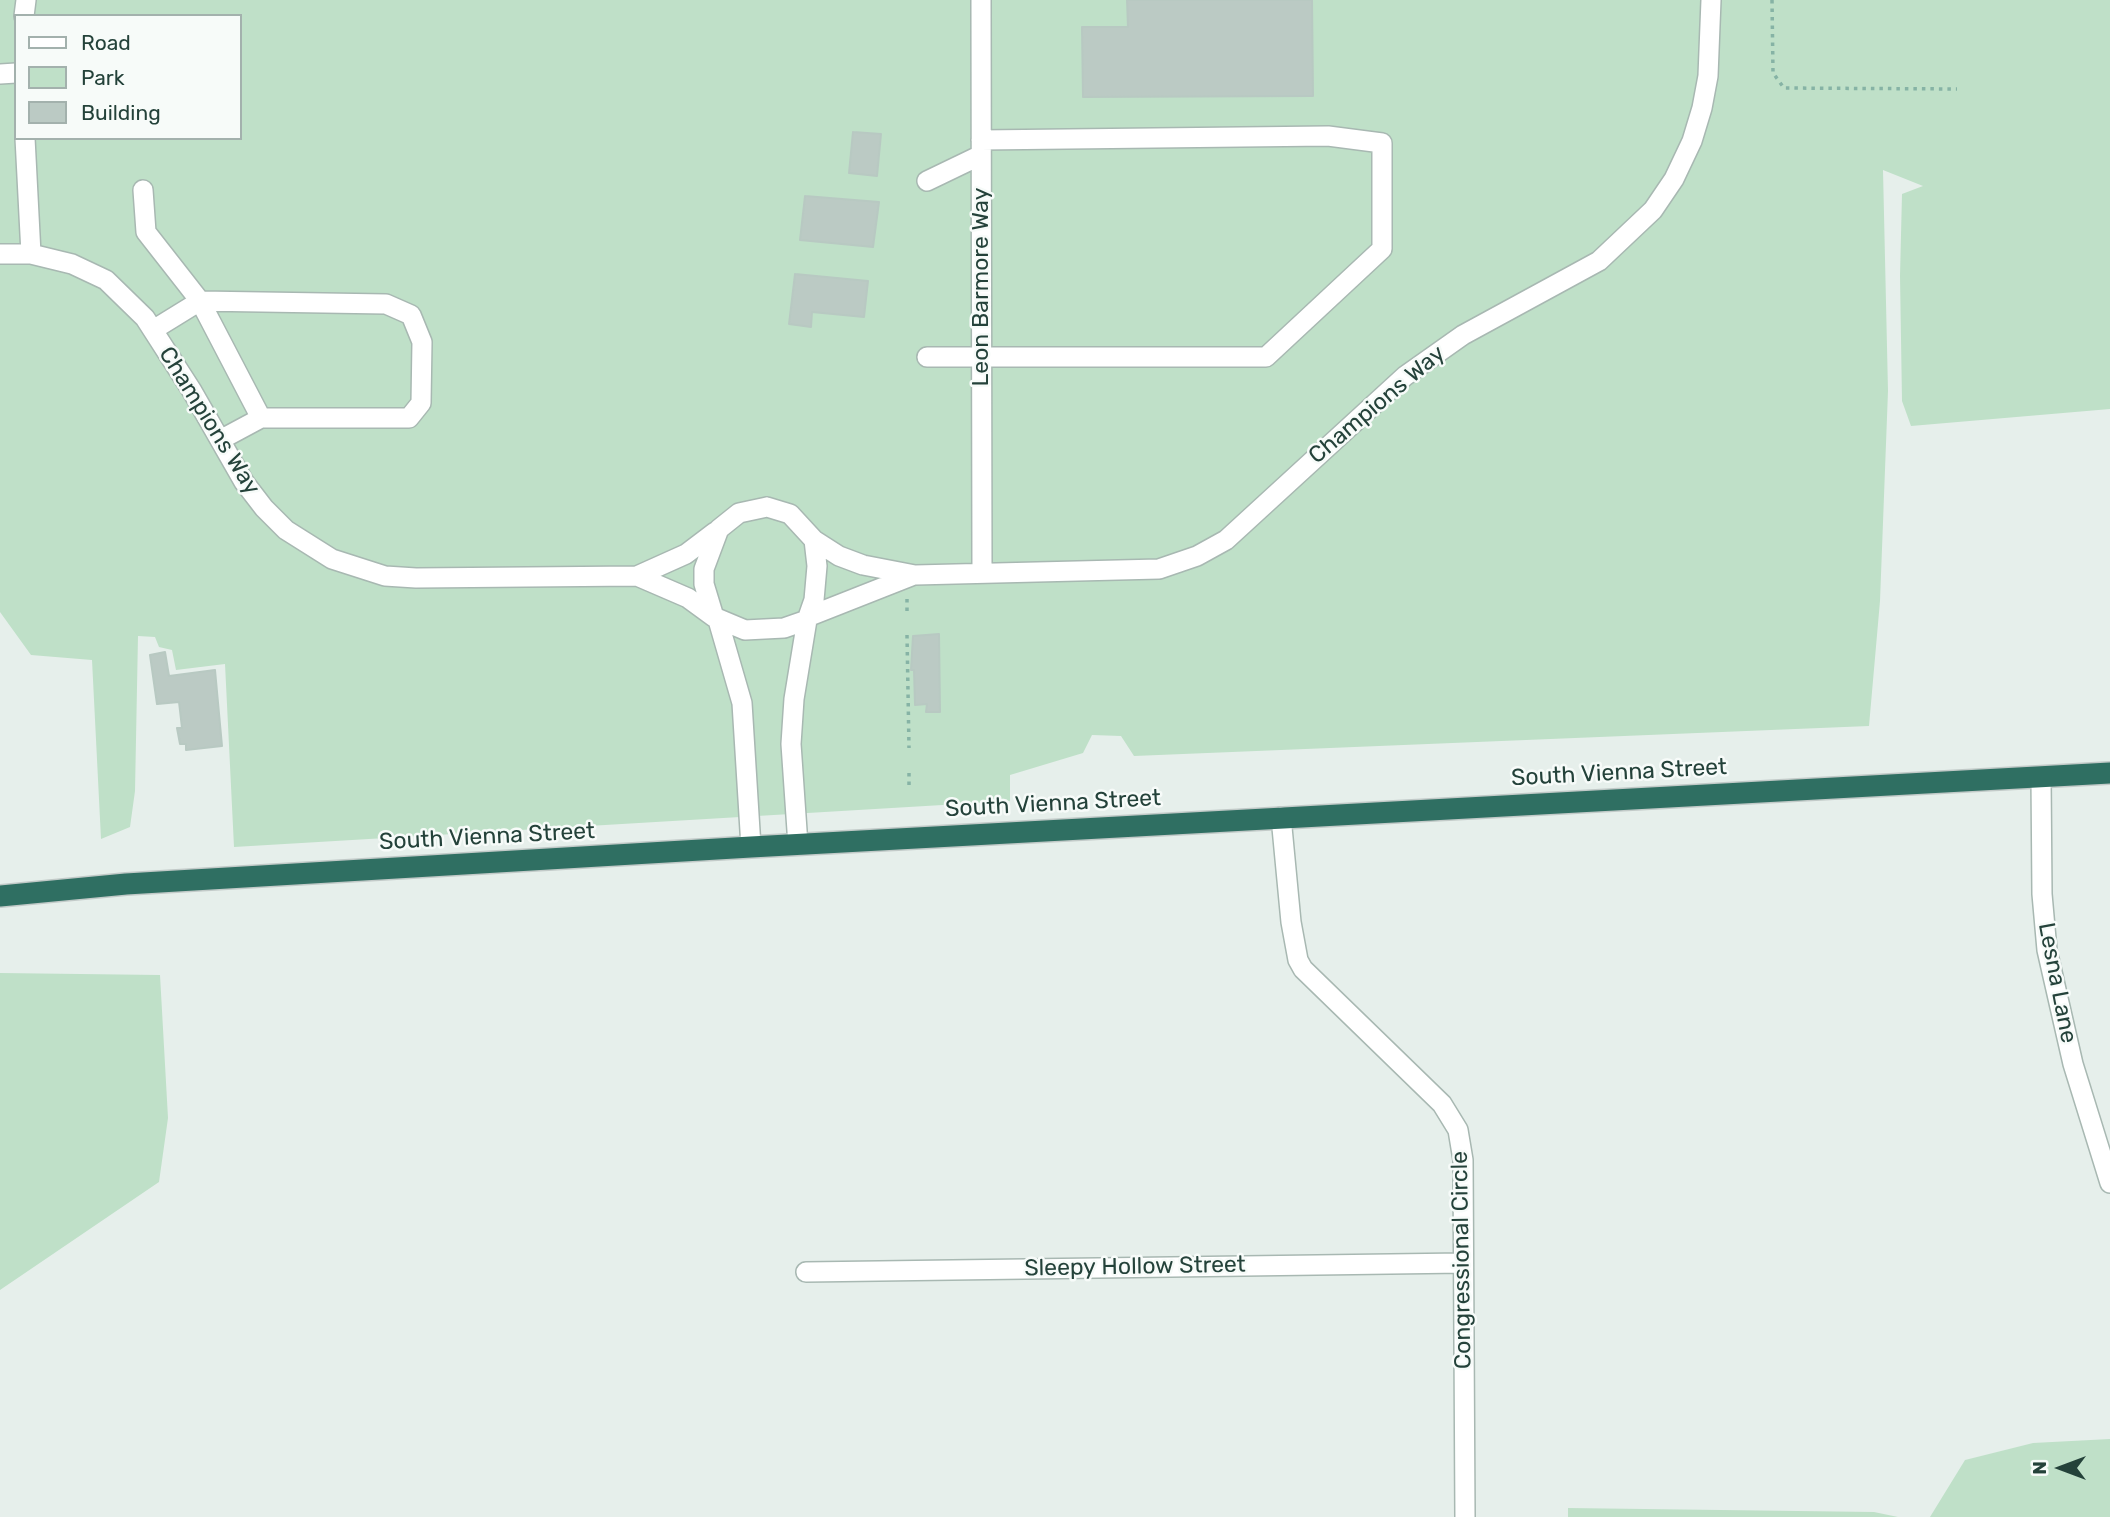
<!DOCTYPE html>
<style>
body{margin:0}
#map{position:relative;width:2110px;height:1517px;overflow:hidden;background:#e6efeb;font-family:Rubik,sans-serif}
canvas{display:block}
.legend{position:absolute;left:14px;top:14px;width:228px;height:126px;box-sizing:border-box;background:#f7fbf9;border:2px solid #a3b1ad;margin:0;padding:9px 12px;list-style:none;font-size:21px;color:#24423a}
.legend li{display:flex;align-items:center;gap:14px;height:35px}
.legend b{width:35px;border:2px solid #a3b1ad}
.north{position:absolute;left:2026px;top:1433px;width:70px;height:70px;-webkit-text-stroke:5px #f7fbf9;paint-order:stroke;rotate:270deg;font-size:19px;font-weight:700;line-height:28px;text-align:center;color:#24423a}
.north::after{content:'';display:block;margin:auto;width:24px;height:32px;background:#24423a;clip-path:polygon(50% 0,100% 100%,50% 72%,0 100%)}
</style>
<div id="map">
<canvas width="2110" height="1517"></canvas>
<ul class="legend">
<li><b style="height:9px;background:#fff"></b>Road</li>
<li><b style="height:19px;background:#bfe0c8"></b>Park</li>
<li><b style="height:19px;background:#bbcac4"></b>Building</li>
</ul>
<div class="north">N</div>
</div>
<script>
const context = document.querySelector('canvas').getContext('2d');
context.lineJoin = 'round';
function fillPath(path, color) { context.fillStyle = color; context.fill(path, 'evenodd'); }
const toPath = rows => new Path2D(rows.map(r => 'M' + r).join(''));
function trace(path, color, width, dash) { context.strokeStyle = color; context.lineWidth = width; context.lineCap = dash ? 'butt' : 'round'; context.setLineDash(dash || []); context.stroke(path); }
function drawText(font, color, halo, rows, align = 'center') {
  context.font = font + ' Rubik,sans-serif'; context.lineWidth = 5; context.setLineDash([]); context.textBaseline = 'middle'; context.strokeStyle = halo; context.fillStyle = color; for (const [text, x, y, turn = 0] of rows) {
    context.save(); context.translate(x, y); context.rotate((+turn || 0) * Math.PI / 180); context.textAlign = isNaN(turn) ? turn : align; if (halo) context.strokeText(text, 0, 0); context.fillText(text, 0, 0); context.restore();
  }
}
const green = toPath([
 [0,0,2110,0,2110,409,1911,426,1902,401,1900,276,1902,194,1923,186,1883,170,1888,391,1880,601,1869,726,1134,756,1121,736,1092,735,1083,753,1010,775,1010,801,234,847,225,664,176,670,172,650,159,647,155,637,138,636,135,791,130,827,101,839,92,660,31,655,0,612],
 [16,16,240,16,240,138,16,138],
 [0,973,160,975,168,1118,159,1182,0,1290],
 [2110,1439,2110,1517,1930,1517,1965,1460,2033,1443],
 [1568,1508,1874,1512,1898,1517,1568,1517]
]);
const building = toPath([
 [1127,0,1312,0,1313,96,1083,97,1082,27,1128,27,1127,0],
 [853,132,881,134,877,176,849,173,853,132],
 [805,196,879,202,873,247,800,240,805,196],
 [795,274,868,281,864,317,812,312,811,327,789,324,795,274],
 [939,634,940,712,926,712,927,704,915,705,914,670,911,670,913,636,939,634],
 [165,652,169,676,215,670,222,746,186,750,186,744,180,744,177,728,182,728,179,702,157,704,150,655,165,652]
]);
const path = toPath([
 [1772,0,1773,73,1784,88,1957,89],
 [907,599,907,611],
 [907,635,909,748],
 [909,773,909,790]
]);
const minor = toPath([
 [981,0,982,573],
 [24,16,26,0],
 [0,74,16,73],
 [25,138,31,254],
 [927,181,981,155],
 [143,190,146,232,200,301,261,418],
 [0,254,31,254,72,264,106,280,145,318,192,391,244,482,264,508,286,530,332,559,385,576,416,578,637,576,688,598,714,617],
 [153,330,200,301,386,304,411,315,422,342,421,403,409,418,261,418,220,440],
 [927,357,1266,357,1382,249,1382,143,1328,136,981,140],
 [767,507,790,514,814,540,817,566,814,600,807,620,784,628,745,630,714,617,704,584,704,569,719,529,739,513,767,507],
 [814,540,839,556,863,565,915,575,1159,569,1197,556,1226,540,1405,376,1463,335,1599,261,1653,210,1674,179,1692,141,1702,108,1708,76,1711,0],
 [637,576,686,554,715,532],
 [810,616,914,575],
 [718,620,742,703,751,847],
 [2041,777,2042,894,2047,950,2073,1064,2110,1183],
 [1281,817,1291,922,1298,960,1303,969,1442,1104,1458,1130,1463,1160,1465,1517],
 [798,845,791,744,794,699,807,620],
 [806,1272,1463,1263]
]);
const highway = toPath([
 [0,896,126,884,751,847,2110,773]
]);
const streetNames = [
 ["Leon Barmore Way",981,287,-90],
 ["Champions Way",1377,405,-40],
 ["Champions Way",209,421,58],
 ["South Vienna Street",1619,773,-3],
 ["South Vienna Street",1053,804,-3],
 ["South Vienna Street",487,837,-3],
 ["Lesna Lane",2057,983,79],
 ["Congressional Circle",1462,1260,-91],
 ["Sleepy Hollow Street",1135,1267,-1]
];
fillPath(green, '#bfe0c8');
fillPath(building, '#bbcac4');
trace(building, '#b8c9c2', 2);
trace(minor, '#a8b8b2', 22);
trace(highway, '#c2cac8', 24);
trace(path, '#86b3a5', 3.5, [3.5, 5]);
trace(minor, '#fff', 19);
trace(highway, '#2f6f62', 21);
drawText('23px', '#24423a', '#f7fbf9', streetNames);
</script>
